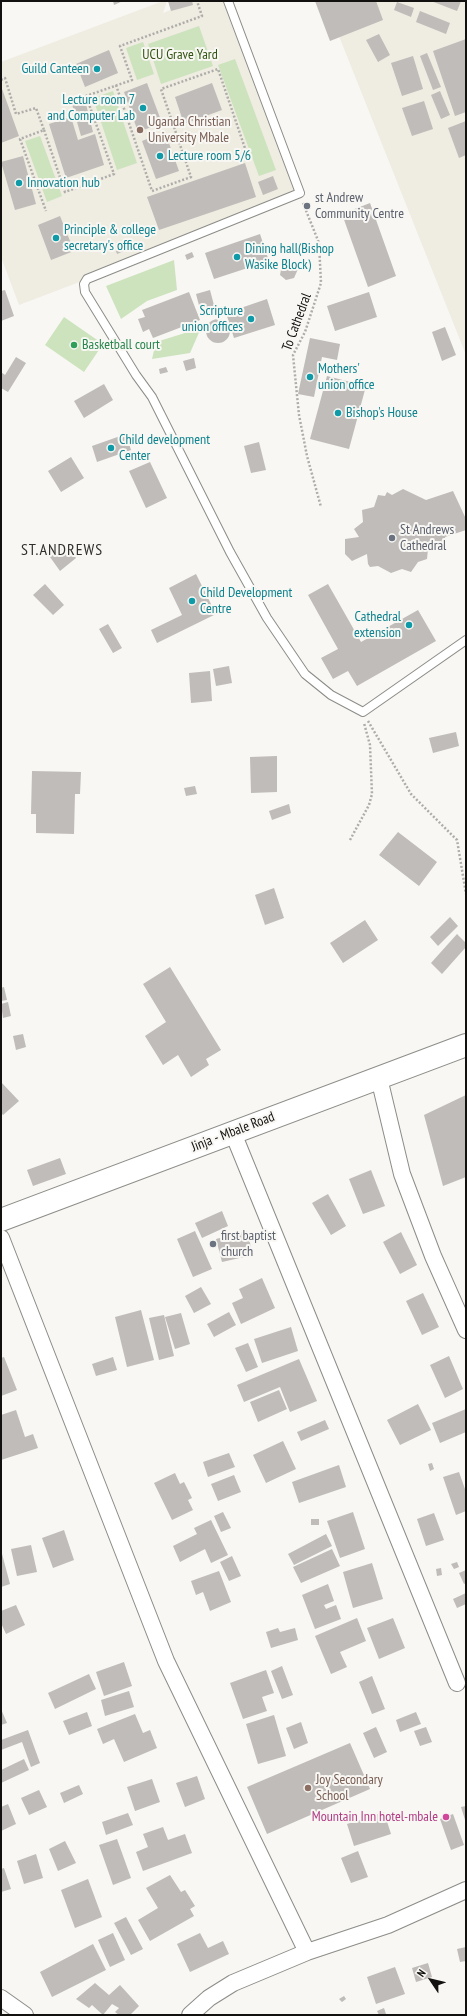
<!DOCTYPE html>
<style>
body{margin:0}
#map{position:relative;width:467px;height:2016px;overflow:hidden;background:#f8f7f3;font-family:"PT Sans Narrow",sans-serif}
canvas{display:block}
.frame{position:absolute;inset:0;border:2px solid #121110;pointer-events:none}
.north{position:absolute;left:411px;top:1960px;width:40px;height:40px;-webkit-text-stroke:3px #f8f7f3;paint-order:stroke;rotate:305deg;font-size:11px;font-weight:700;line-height:16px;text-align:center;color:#121110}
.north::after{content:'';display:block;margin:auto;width:14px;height:18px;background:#121110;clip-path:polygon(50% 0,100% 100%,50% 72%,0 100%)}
</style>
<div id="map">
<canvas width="467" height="2016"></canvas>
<div class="frame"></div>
<div class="north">N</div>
</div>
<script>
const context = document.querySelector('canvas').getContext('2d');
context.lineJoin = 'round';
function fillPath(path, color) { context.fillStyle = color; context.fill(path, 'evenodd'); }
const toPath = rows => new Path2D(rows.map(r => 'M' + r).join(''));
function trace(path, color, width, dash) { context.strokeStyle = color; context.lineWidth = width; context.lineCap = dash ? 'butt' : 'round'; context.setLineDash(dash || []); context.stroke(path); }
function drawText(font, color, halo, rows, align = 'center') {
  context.font = font + ' "PT Sans Narrow",sans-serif'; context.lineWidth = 4; context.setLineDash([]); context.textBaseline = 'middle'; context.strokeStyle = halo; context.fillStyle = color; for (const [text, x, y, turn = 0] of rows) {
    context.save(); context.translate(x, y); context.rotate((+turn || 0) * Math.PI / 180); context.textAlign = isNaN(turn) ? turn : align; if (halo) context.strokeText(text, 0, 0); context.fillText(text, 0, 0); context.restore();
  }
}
const built = toPath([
 [163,1,167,1,163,13,194,1,231,1,303,197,19,305,1,257,1,62],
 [325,1,466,1,466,355]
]);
const green = toPath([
 [199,26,213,66,161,84,148,44],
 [143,42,154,74,137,80,126,48],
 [235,59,276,170,259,176,218,65],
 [113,91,137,163,117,170,93,98],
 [40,136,62,196,47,202,25,141],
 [174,260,177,290,147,301,121,319,106,286],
 [64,317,103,344,84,372,45,345],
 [201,328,190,353,152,359,156,342]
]);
const building = toPath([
 [113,1,123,1,114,5],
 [168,1,192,1,193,5,171,11],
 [315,1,376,1,383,20,330,41],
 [431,1,461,1,457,11],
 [397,2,414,8,411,17,394,10],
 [420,11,450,23,446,34,416,22],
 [379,34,390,55,378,62,366,40],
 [466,39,466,112,455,116,433,51],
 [109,50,118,73,85,87,76,64],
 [427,53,441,87,433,90,420,56],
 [413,56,423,89,402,96,391,63],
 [147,83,162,123,138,132,124,92],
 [212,83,222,110,184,124,175,97],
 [1,86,19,136,1,143],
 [440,91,450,115,441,119,431,95],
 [85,100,93,132,81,136,72,104],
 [424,101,433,129,412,136,402,108],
 [71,117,78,140,95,134,104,165,66,178,49,124],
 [466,121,466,155,459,158,448,128],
 [165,132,179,171,156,179,142,141],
 [23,156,36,204,15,210,1,162],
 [245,163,256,197,159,230,147,197],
 [273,176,278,189,263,195,258,182],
 [75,178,78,180,77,185,72,184,71,180],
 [370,203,396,276,368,287,342,214],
 [60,216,74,251,51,260,38,225],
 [260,234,269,261,214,279,205,253],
 [124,248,126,250,117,254,116,251],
 [192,252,194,257,187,260,185,255],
 [293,262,298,269,294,278,286,280,280,275,282,264],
 [5,290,14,316,1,321,1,291],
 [210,290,215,309,201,313,196,294],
 [189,292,200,320,153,338,149,329,143,332,138,319,145,317,142,310],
 [369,292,377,317,335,331,327,306],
 [267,299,275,325,234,338,226,313],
 '206 331a12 12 0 1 1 24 0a12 12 0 1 1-24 0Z',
 [445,327,456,355,442,361,432,332],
 [310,338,340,344,337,360,322,357,314,397,298,394],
 [16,357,26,363,8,392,1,388,1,372,5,375],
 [194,358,196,368,186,371,183,361],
 [166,367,168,372,160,374,159,369],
 [327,376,366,386,349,449,310,439],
 [104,384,113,400,84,418,74,401],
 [126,434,131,450,97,462,92,446],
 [259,442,266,470,251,473,244,446],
 [71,457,84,478,61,492,48,471],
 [150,462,167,498,146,508,129,471],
 [403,489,426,500,453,491,466,519,466,530,445,537,446,542,435,542,428,549,427,559,418,562,411,572,402,569,391,573,378,566,370,567,368,564,367,554,352,561,345,554,345,539,359,537,354,529,363,522,362,510,374,507,378,495,385,496,387,492,392,495],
 [66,545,76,558,60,571,50,557],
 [196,574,216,614,157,643,151,630,182,615,169,588],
 [45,584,64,605,53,615,33,595],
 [328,584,361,642,418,610,436,641,357,686,348,671,333,679,321,658,338,649,308,595],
 [108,624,122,648,113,653,99,629],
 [229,666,232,683,216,686,213,669],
 [210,671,212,701,191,703,189,673],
 [456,732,459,746,433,753,429,738],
 [277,756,277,792,251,793,250,757],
 [32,771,81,772,80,794,75,794,74,834,36,833,36,814,31,814],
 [195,786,197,794,186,796,184,788],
 [289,804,291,813,272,820,269,811],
 [398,832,437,862,419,886,379,855],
 [274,888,284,918,265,925,255,895],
 [450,917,458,926,438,946,430,937],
 [365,920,378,940,343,963,330,943],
 [457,934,466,943,466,947,442,974,431,963],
 [170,967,221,1050,206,1059,209,1065,191,1077,178,1055,163,1065,145,1036,166,1022,143,984],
 [4,987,7,1000,1,1001,1,988],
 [8,1002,11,1016,3,1018,1,1004],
 [23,1034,26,1047,16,1050,13,1036],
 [1,1082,19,1101,3,1115,1,1113],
 [466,1095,466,1177,443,1186,424,1115],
 [60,1158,66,1174,33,1186,27,1170],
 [371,1170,385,1206,363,1214,349,1179],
 [328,1194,346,1226,331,1235,312,1203],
 [222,1211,228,1226,202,1238,195,1223],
 [195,1231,212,1269,193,1277,177,1239],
 [247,1231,253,1255,222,1262,216,1239],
 [401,1232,417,1265,400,1274,383,1242],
 [262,1278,275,1308,241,1324,232,1303,243,1298,239,1289],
 [201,1287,211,1304,194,1313,185,1296],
 [423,1293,439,1327,422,1335,406,1301],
 [141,1310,154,1360,127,1367,115,1317],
 [229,1312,236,1325,214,1337,207,1324],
 [181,1313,190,1344,175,1349,165,1317],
 [164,1315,174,1356,159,1360,149,1318],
 [291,1327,298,1351,262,1363,254,1339],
 [248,1343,258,1367,246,1372,235,1348],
 [449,1356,463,1389,445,1398,430,1365],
 [4,1357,17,1390,1,1396,1,1358],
 [113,1357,117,1370,96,1376,92,1364],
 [299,1359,317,1401,290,1412,280,1387,244,1402,237,1385],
 [279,1390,287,1409,258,1422,250,1402],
 [418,1404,431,1430,400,1445,387,1420],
 [466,1409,466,1432,440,1443,432,1423],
 [16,1410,25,1437,33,1434,38,1448,1,1460,1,1415],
 [325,1420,329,1429,301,1441,297,1432],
 [283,1441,296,1469,266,1483,253,1455],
 [229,1453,235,1467,208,1477,203,1462],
 [432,1463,434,1469,430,1471,428,1464],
 [339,1465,346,1487,299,1503,292,1482],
 [459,1472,466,1492,466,1511,456,1515,443,1477],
 [175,1473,180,1484,184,1482,192,1498,188,1500,193,1510,172,1520,154,1483],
 [234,1475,241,1492,218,1501,211,1484],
 [223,1512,231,1528,221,1532,214,1516],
 [353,1512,365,1549,340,1558,327,1521],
 [434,1513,444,1540,426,1546,417,1519],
 [311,1519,319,1519,319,1525,311,1525],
 [211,1520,228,1555,211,1563,205,1549,180,1562,173,1546,197,1534,194,1528],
 [64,1530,74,1560,53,1568,42,1538],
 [326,1534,332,1546,294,1565,288,1554],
 [31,1545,37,1572,17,1576,11,1549],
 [332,1549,340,1566,301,1583,293,1567],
 [1,1550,10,1584,1,1587],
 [232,1556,241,1576,229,1581,220,1562],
 [457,1562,459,1567,454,1569,451,1564],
 [372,1563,383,1599,353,1608,343,1572],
 [441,1568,442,1575,437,1576,436,1569],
 [466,1570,466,1583,464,1584,459,1573],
 [219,1571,231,1602,210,1611,203,1592,196,1595,191,1581],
 [328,1584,334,1601,324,1605,326,1609,336,1605,341,1619,315,1629,302,1595],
 [466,1593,466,1604,457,1608,453,1599],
 [16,1605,25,1625,6,1634,1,1623,1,1611],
 [357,1618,366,1641,340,1652,347,1667,331,1674,315,1636],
 [393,1618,405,1648,379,1659,367,1628],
 [278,1628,280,1632,295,1628,298,1640,271,1648,266,1632],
 [124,1662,132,1686,104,1696,96,1672],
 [282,1666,293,1695,282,1699,271,1671],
 [266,1670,274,1693,262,1697,267,1711,243,1719,230,1683],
 [89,1674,96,1689,55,1709,48,1693],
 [372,1676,385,1709,372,1714,359,1682],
 [129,1691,134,1707,105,1716,101,1700],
 [1,1709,7,1723,1,1725],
 [87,1712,92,1726,69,1735,63,1721],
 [416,1712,421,1724,400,1732,396,1720],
 [135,1714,143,1733,150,1730,157,1748,124,1762,114,1739,103,1744,97,1729],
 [274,1715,286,1756,258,1764,246,1724],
 [301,1722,308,1743,294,1749,286,1728],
 [376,1727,387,1752,374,1758,363,1733],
 [426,1727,432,1742,420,1746,414,1731],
 [28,1730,40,1763,31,1767,22,1742,1,1750,1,1740],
 [350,1743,370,1789,267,1834,247,1787],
 [24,1759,29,1770,1,1783,1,1770],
 [197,1776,205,1799,185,1807,176,1783],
 [152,1779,160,1802,135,1811,127,1787],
 [79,1785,83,1794,64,1803,60,1793],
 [39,1790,47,1807,29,1815,21,1798],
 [8,1804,16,1824,1,1831,1,1807],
 [466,1806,466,1823,461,1807],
 [384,1812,391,1834,354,1846,347,1824],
 [128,1813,133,1825,106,1835,102,1822],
 [453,1814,464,1845,451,1850,440,1819],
 [163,1827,168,1840,185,1834,192,1853,143,1871,136,1852,148,1847,143,1834],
 [117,1839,131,1878,113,1885,99,1845],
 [65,1841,76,1863,58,1871,49,1849],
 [358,1851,368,1877,351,1883,341,1858],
 [36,1854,43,1878,24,1884,17,1861],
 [4,1868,11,1889,1,1892,1,1869],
 [170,1875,181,1892,185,1890,195,1906,190,1909,194,1916,150,1941,138,1920,158,1908,146,1888],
 [88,1879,102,1917,75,1928,61,1890],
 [126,1917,143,1949,131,1955,114,1923],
 [113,1933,125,1960,110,1967,98,1940],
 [200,1933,208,1948,223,1941,229,1954,190,1972,177,1944],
 [93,1944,106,1970,52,1997,40,1972],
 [466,1947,466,1961,460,1962,457,1949],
 [428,1963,432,1977,416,1982,412,1968],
 [395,1967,405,1994,376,2004,367,1977],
 [95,1983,109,1995,120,1985,139,2006,130,2015,119,2015,115,2012,119,2008,112,2004,103,2015,92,2005,89,2008,76,1999],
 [344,1996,346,1999,342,2002,339,1999],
 [384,2008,386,2014,379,2015,377,2011]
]);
const path = toPath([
 [1,80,5,78,16,114,36,108,44,130,20,139,46,211],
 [116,85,152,191,191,177,161,89,218,69,249,160],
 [44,130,65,192,114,174,86,96,132,80,120,46,202,16,197,1],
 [303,203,319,243,321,283,305,332,293,355,299,415,307,456,321,507],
 [368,721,411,794,457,840,466,894],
 [350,840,369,805,372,794,370,745,364,723]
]);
const service = toPath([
 [228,1,300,193,87,279,84,284,85,292,136,375,152,397,230,552,267,618,305,674,331,695,363,712,466,640]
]);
const minor = toPath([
 [379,1078,402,1174,433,1256,466,1330],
 [233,1133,457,1683],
 [1,1238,166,1661,307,1952],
 [1,1998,25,2015],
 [190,2015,209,1998,233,1983,307,1952,388,1925,466,1890]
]);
const primary = toPath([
 [1,1220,466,1045]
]);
const markers = [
 [97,69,4,"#0f9aa8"],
 [143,108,4,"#0f9aa8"],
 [140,130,4,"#8d6e63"],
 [160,156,4,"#0f9aa8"],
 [19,183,4,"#0f9aa8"],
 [307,206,4,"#6b7280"],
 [56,238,4,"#0f9aa8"],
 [237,257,4,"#0f9aa8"],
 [251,319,4,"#0f9aa8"],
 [74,345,4,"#2e9e5b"],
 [310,377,4,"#0f9aa8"],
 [338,413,4,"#0f9aa8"],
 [111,448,4,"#0f9aa8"],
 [392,538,4,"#6b7280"],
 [192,601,4,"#0f9aa8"],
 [409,625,4,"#0f9aa8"],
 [213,1244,4,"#6b7280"],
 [308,1788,4,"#8d6e63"],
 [446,1817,4,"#d1479c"]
];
const parkNames = [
 ["UCU Grave Yard",180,55]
];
const cultureNames = [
 ["Guild Canteen",89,69,"right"],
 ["Lecture room 7",135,100,"right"],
 ["and Computer Lab",135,116,"right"],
 ["Lecture room 5/6",168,156],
 ["Innovation hub",27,183],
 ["Principle & college",64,230],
 ["secretary's office",64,246],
 ["Dining hall(Bishop",245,249],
 ["Wasike Block)",245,265],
 ["Scripture",243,311,"right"],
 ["union offices",243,327,"right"],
 ["Mothers'",318,369],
 ["union office",318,385],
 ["Bishop's House",346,413],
 ["Child development",119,440],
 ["Center",119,456],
 ["Child Development",200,593],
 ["Centre",200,609],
 ["Cathedral",401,617,"right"],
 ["extension",401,633,"right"]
];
const educationNames = [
 ["Uganda Christian",148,122],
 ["University Mbale",148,138],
 ["Joy Secondary",316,1780],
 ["School",316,1796]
];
const worshipNames = [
 ["st Andrew",315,198],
 ["Community Centre",315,214],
 ["St Andrews",400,530],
 ["Cathedral",400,546],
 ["first baptist",221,1236],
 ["church",221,1252]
];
const streetNames = [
 ["To Cathedral",297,322,-70],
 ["Jinja - Mbale Road",233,1132,-21]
];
const leisureNames = [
 ["Basketball court",82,345]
];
const hotelNames = [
 ["Mountain Inn hotel-mbale",438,1817]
];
const quarterNames = [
 ["ST.ANDREWS",62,550]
];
fillPath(built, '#efece1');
fillPath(green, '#cce3bd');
fillPath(building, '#bfbcb9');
trace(service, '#8c8c88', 10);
trace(minor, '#8c8c88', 18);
trace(primary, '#8c8c88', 24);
trace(path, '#aeadaa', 2.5, [2, 2]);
trace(service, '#fff', 8);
trace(minor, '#fff', 16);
trace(primary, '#fff', 22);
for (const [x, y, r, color] of markers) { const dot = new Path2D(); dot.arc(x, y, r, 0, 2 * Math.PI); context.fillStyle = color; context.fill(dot); trace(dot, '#f8f7f3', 1.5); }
drawText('14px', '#31530f', '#f8f7f3', parkNames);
drawText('14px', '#0d838f', '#f8f7f3', cultureNames, 'left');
drawText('14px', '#785e54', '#f8f7f3', educationNames, 'left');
drawText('14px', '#5b616d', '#f8f7f3', worshipNames, 'left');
drawText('14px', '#121110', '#f8f7f3', streetNames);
drawText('14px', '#27864d', '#f8f7f3', leisureNames, 'left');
drawText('14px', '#b23c85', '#f8f7f3', hotelNames, 'right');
context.letterSpacing = '1px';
drawText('16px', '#302f2d', '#f8f7f3', quarterNames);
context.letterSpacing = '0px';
</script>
